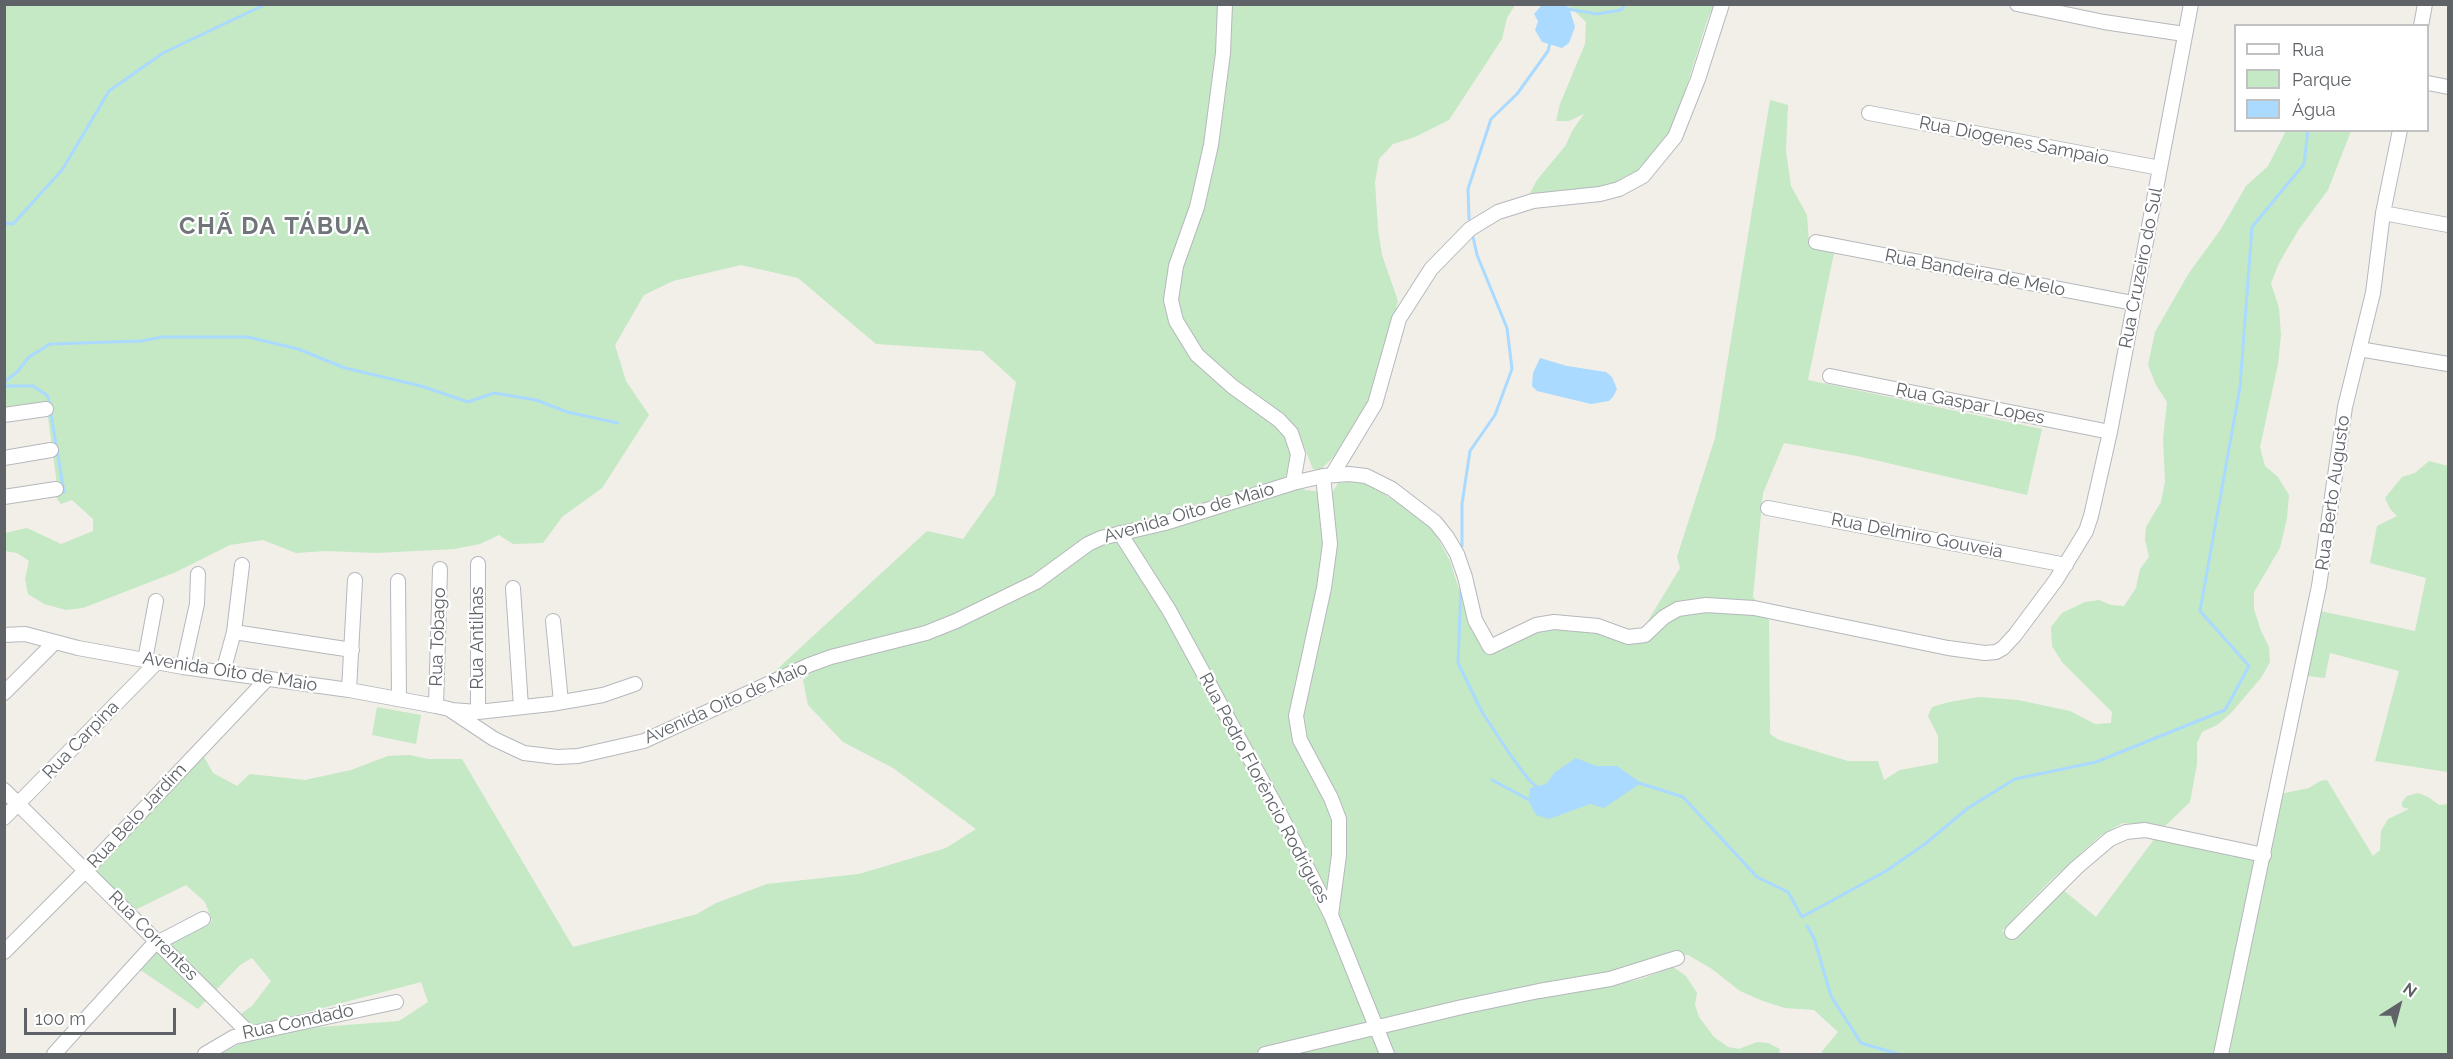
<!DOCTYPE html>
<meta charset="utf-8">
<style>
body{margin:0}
#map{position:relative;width:2453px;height:1059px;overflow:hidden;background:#f1efe8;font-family:Raleway,sans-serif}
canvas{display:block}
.frame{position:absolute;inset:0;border:6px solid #5f6368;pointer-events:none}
.legend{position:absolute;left:2234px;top:24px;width:195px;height:108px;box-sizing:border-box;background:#fff;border:2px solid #bfc1c3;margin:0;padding:8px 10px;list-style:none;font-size:18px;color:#5f6368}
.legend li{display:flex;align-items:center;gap:12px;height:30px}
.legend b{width:30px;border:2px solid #bfc1c3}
.north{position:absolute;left:2369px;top:975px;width:60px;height:60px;-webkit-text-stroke:4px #fff;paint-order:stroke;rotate:36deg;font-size:16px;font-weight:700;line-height:24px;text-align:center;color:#5f6368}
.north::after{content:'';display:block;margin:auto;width:21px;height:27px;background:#5f6368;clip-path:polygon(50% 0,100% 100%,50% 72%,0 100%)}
.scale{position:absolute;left:24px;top:1008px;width:152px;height:27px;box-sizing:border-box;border:3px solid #5f6368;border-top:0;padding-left:8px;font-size:18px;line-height:21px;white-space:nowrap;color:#5f6368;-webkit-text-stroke:4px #fff;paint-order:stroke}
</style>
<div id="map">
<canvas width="2453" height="1059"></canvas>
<div class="frame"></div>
<ul class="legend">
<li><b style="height:8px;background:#fff"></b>Rua</li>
<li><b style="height:16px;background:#c5e8c5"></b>Parque</li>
<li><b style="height:16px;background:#aadaff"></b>Água</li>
</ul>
<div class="north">N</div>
<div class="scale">100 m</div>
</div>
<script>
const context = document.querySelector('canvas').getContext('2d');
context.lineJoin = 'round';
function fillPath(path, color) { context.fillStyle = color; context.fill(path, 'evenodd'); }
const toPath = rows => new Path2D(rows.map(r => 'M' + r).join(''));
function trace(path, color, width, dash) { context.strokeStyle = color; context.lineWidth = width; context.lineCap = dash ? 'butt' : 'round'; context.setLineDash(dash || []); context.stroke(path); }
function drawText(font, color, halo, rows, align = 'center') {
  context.font = font + ' Raleway,sans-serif'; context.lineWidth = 4.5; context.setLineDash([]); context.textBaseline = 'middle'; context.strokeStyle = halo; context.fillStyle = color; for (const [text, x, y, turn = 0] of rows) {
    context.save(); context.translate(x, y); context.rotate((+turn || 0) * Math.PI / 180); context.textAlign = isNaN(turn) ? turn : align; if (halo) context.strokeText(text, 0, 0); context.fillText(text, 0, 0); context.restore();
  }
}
const green = toPath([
 [4,5,1220,5,1216,63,1204,151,1186,221,1166,283,1165,304,1174,332,1201,366,1275,421,1290,444,1292,458,1290,470,1283,479,1305,490,1332,493,1338,483,1360,481,1403,505,1434,531,1450,561,1470,624,1482,649,1494,641,1528,625,1632,634,1643,629,1680,568,1677,557,1715,438,1770,100,1788,105,1786,151,1791,186,1807,215,1809,243,1834,253,1808,380,2042,429,2027,495,1857,456,1784,443,1763,493,1753,597,1769,618,1770,734,1779,740,1848,761,1878,761,1884,780,1900,770,1938,763,1938,736,1928,716,1932,707,1949,702,1979,697,2018,700,2070,711,2095,724,2111,723,2112,712,2062,662,2052,646,2051,627,2062,613,2085,602,2099,600,2111,605,2124,606,2136,588,2140,569,2149,557,2145,540,2146,527,2161,502,2165,481,2163,439,2167,402,2156,385,2148,365,2155,332,2189,273,2221,229,2246,186,2268,166,2286,131,2351,131,2328,190,2299,229,2279,263,2271,283,2279,308,2281,335,2278,364,2260,447,2265,466,2278,477,2289,495,2287,518,2280,548,2254,592,2254,609,2261,631,2269,647,2270,662,2261,678,2231,713,2217,725,2202,732,2197,743,2197,764,2190,802,2165,826,2123,823,2100,836,2050,881,2002,931,2012,938,2062,889,2096,917,2155,838,2258,858,2280,794,2309,788,2320,781,2327,780,2373,856,2380,850,2381,831,2388,819,2409,809,2402,807,2402,802,2407,796,2418,793,2428,797,2439,805,2448,804,2448,1054,1820,1054,1838,1032,1814,1010,1785,1008,1763,1001,1740,991,1712,969,1688,955,1671,954,1622,970,1627,982,1641,979,1673,967,1686,976,1697,993,1695,1005,1699,1017,1714,1037,1728,1047,1739,1049,1757,1042,1768,1043,1780,1049,1779,1054,221,1054,252,1037,281,1030,399,1021,428,1002,421,982,251,1027,239,1015,252,1006,271,981,252,958,240,965,198,1009,136,967,156,947,209,925,212,920,205,902,186,885,135,910,92,868,204,757,213,773,237,786,250,774,305,780,351,770,388,756,409,755,429,759,462,759,573,947,697,914,716,903,767,884,859,874,946,848,976,829,893,768,843,742,808,705,803,680,838,649,773,673,927,531,963,539,995,494,1016,382,982,351,876,344,798,278,741,265,673,281,644,295,615,345,626,381,649,415,602,488,562,517,543,543,513,544,499,535,480,544,454,549,377,553,325,551,296,553,263,540,230,545,176,572,83,608,66,610,44,604,28,594,25,579,29,561,17,553,5,551,5,533,27,528,61,544,93,531,93,519,72,500,61,504,57,499,56,494,58,492,46,402,5,407],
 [1230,5,1515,5,1507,18,1502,39,1449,120,1415,137,1393,144,1379,159,1375,182,1378,229,1382,255,1398,301,1378,377,1365,407,1342,449,1320,470,1313,469,1300,437,1288,420,1235,383,1210,360,1192,339,1180,316,1176,292,1183,260,1201,213,1214,169,1231,36],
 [1568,5,1715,5,1708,18,1675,123,1652,159,1640,172,1617,182,1592,188,1528,197,1537,180,1566,145,1572,131,1584,114,1569,121,1556,121,1560,104,1585,44,1586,22],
 [2429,461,2448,466,2448,772,2375,761,2399,671,2330,653,2325,678,2307,676,2320,611,2415,631,2426,578,2370,563,2377,526,2397,516,2390,509,2385,498,2402,477,2415,473],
 [377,707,421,715,416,744,372,735]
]);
const water = toPath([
 [1562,5,1569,7,1575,27,1569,43,1562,48,1542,42,1535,30,1538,21,1534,14,1541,6],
 [1540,358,1567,366,1606,372,1612,377,1617,389,1613,397,1609,401,1591,404,1537,391,1532,386,1533,373],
 [1576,758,1596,766,1617,766,1641,783,1604,808,1590,804,1549,819,1536,815,1529,802,1530,788,1546,784,1555,772]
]);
const stream = toPath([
 [1568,9,1597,14,1621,10,1625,4],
 [1469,219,1468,189,1491,119,1517,94,1548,51,1550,43],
 [4,223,13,224,62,170,109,91,163,53,266,4],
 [4,382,17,372,29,357,50,344,141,341,162,337,248,337,298,349,345,368,421,386,468,402,494,393,536,400,567,412,618,423],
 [4,386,33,386,48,396,64,492],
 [1462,546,1462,504,1470,451,1495,415,1512,369,1507,328,1477,255,1473,237],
 [1461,586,1458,663,1482,712,1511,756,1529,780,1538,788],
 [1492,780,1533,802],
 [1639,783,1683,797,1757,877,1788,892,1802,917,1886,871,1925,844,1968,808,2015,779,2096,762,2225,710,2249,666,2200,611,2240,387,2252,227,2304,164,2308,130],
 [1807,926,1814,938,1831,996,1861,1043,1898,1054]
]);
const minor = toPath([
 [1225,4,1223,53,1211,145,1197,207,1176,266,1171,300,1176,321,1197,355,1233,387,1279,420,1291,433,1298,454,1293,483],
 [2017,4,2104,22,2184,34],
 [2421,26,2425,4],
 [2428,83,2448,87],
 [1869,113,2160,168],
 [2383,213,2448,225],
 [1816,242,2133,303],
 [2359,349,2448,364],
 [1830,376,2110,432],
 [4,415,46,409],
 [4,458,51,450],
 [1332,475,1375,404,1399,319,1431,269,1470,229,1498,212,1533,201,1600,194,1619,189,1643,176,1675,137,1698,79,1722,4],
 [1323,476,1330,544,1324,588,1296,716,1300,740,1331,798,1339,819,1339,855,1331,915],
 [4,497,56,489],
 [1768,508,2066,565],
 [1120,533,1169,610,1278,810,1331,915,1387,1054],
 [398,581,399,699],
 [513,588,521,707],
 [553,621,561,702],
 [234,632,352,650],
 [4,635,25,634,78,648,183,667,349,690,436,706,449,709,494,739,524,753,557,757,578,756,644,741,809,665,831,657,926,633,956,621,1036,582,1088,544,1101,538,1165,523,1293,483,1323,476,1349,474,1366,476,1392,489,1435,522,1447,537,1457,554,1465,577,1475,620,1490,647,1536,625,1554,622,1598,626,1628,637,1645,635,1664,617,1678,609,1706,605,1754,608,1948,648,1985,653,1996,652,2003,648,2015,635,2056,580,2086,531,2091,516,2110,432,2191,4],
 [145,660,156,601],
 [183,667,197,604,198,574],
 [223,672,234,632,242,565],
 [349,690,355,580],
 [4,693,55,642],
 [436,706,440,569],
 [451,710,478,712,551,704,603,695,635,684],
 [478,712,478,564],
 [4,790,249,1033],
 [4,818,157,662],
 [2012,932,2076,868,2110,839,2126,832,2145,830,2264,855],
 [4,952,87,869,267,679],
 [54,1054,153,945,203,919],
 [205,1054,234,1037,396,1002],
 [1265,1054,1462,1007,1539,991,1610,979,1677,958],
 [2221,1054,2319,586,2345,407,2373,293,2383,213,2400,130]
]);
const streetNames = [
 ["Rua Diogenes Sampaio",2014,141,11],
 ["Rua Cruzeiro do Sul",2141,268,-79],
 ["Rua Bandeira de Melo",1975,273,11],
 ["Rua Gaspar Lopes",1970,404,11],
 ["Rua Berto Augusto",2333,493,-82],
 ["Avenida Oito de Maio",1189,513,-16],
 ["Rua Delmiro Gouveia",1917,536,11],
 ["Rua Tobago",438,637,-88],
 ["Rua Antilhas",478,638,-90],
 ["Avenida Oito de Maio",230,672,9],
 ["Avenida Oito de Maio",726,703,-24],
 ["Rua Carpina",81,740,-46],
 ["Rua Pedro Florêncio Rodrigues",1264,788,62],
 ["Rua Belo Jardim",137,816,-47],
 ["Rua Correntes",153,936,45],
 ["Rua Condado",298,1022,-12]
];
const districtNames = [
 ["CHÃ DA TÁBUA",275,227]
];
fillPath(green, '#c5e8c5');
fillPath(water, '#aadaff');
trace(stream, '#aadaff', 3);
trace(minor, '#b5b8bc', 16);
trace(minor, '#fff', 14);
drawText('18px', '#5f6368', '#fff', streetNames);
context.letterSpacing = '1.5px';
drawText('bold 24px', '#70757a', '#fff', districtNames);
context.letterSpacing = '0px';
</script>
